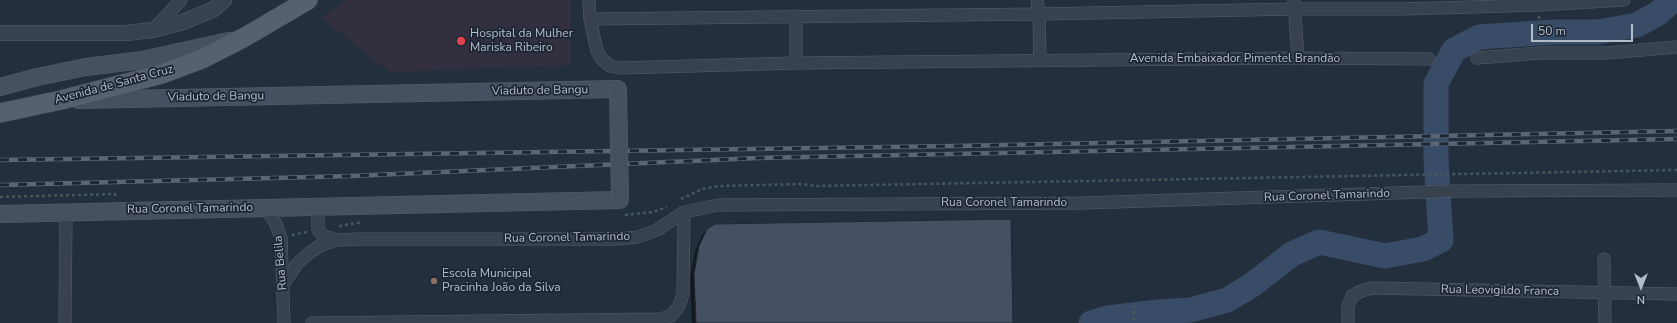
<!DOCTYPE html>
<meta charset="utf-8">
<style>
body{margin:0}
#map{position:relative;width:1677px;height:323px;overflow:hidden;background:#242f3e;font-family:"Nunito Sans",sans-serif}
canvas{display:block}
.north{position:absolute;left:1621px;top:267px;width:40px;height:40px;-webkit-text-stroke:3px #1d2633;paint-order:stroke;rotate:180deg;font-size:11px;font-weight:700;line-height:16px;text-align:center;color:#b4bcc9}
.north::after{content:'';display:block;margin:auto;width:14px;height:18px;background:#b4bcc9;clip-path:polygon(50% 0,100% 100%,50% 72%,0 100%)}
.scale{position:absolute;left:1531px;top:24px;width:102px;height:18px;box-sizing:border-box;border:2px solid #b4bcc9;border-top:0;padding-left:5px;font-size:12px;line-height:14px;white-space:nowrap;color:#b4bcc9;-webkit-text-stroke:3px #1d2633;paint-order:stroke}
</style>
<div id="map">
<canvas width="1677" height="323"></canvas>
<div class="north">N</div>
<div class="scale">50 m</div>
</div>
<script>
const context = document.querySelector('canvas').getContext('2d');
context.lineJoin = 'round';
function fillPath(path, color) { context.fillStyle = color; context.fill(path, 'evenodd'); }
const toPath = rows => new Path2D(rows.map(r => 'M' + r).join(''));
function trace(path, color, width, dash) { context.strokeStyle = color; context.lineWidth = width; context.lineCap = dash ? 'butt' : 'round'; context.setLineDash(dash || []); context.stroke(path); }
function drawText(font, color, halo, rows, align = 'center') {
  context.font = font + ' "Nunito Sans",sans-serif'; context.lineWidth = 3.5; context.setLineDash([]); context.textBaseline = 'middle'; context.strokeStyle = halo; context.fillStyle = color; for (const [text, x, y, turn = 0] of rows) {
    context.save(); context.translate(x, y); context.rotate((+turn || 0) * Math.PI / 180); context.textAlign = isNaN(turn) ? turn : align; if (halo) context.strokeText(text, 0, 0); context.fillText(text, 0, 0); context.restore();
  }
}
const medical = toPath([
 [348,0,571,0,571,65,389,72,321,17]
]);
const shadow = toPath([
 [707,230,1012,323,692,323,690,279,695,251,702,235]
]);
const river = toPath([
 [1091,323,1108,318,1158,312,1191,310,1227,300,1252,285,1292,254,1319,242,1385,256,1423,249,1441,240,1436,160,1436,84,1454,50,1479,37,1553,32,1598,32,1637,25,1657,14,1673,0]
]);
const building = toPath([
 [1011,219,1013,323,696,323,694,274,699,246,707,229,715,224,1011,219]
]);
const path = toPath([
 [1539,16,1539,41],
 [0,197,115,194,115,197],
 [681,199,702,189,719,186,800,184,815,186,1677,170],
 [625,215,653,212,667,207],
 [339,226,362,222],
 [292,235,307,232],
 [1134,305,1134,323]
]);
const minor = toPath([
 [589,0,590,19],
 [1037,0,1039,14,1040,61],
 [1294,0,1298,58],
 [796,16,796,63],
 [153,30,181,0],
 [1477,58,1539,53,1607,53,1677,47],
 [1429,59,1298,58,796,63,620,68,610,66,602,59,597,51,590,19,1039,14,1296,9,1403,9,1539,5,1624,0],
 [329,207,321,210,318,215,318,230,324,236,337,240],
 [265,208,276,224,281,238,284,323],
 [1604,259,1605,323],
 [284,283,297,264,309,253,321,245,337,240,361,239,619,239,638,237,657,230,684,212,718,205,1082,203,1458,191,1677,190],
 [65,323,66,212],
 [312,323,660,319,671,316,679,306,683,294,684,212],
 [1348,323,1348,306,1352,296,1361,291,1372,288,1677,294]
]);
const tertiary = toPath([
 [0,33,126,33,153,30,183,22,214,9,224,0]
]);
const secondary = toPath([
 [0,87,37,77,86,67,142,60,229,41],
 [79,100,618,89],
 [0,214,620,200]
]);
const primary = toPath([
 [0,113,61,100,162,74,202,59,245,37,308,0]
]);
const rail = toPath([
 [0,160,956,146,1677,131],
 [0,185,351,176,758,158,1677,139]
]);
const secondaryBridge = toPath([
 [618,89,620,200]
]);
const markers = [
 [461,41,5,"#e0444e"],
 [434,281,4,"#8d6e63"]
];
const poiNames = [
 ["Hospital da Mulher",470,34],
 ["Mariska Ribeiro",470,48],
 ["Escola Municipal",442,274],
 ["Pracinha João da Silva",442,288]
];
const streetNames = [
 ["Avenida Embaixador Pimentel Brandão",1235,59],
 ["Avenida de Santa Cruz",114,85,-15],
 ["Viaduto de Bangu",540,91,-1],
 ["Viaduto de Bangu",216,97,-1],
 ["Rua Coronel Tamarindo",1327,196,-2],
 ["Rua Coronel Tamarindo",1004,203],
 ["Rua Coronel Tamarindo",190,209,-1],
 ["Rua Coronel Tamarindo",567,238,-1],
 ["Rua Belila",281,263,-95],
 ["Rua Leovigildo Franca",1500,291,1]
];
fillPath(medical, '#32303f');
fillPath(shadow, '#0007');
trace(river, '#394c67', 25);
fillPath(building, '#455162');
trace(building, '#1f2835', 1);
trace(minor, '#565f6c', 13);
trace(tertiary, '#565f6c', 16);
trace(secondary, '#565f6c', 18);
trace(primary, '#414a57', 20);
trace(path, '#44595c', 2.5, [3, 3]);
trace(minor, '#38414e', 12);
trace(tertiary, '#38414e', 15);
trace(secondary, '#465061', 17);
trace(primary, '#56606e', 19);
trace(rail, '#5a6575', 4.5);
trace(rail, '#1d2633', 3, [9]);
trace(secondaryBridge, '#565f6c', 18, []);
trace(secondaryBridge, '#465061', 17);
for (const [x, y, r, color] of markers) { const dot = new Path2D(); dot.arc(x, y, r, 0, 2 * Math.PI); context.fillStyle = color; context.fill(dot); trace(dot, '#1d2633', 1.5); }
drawText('12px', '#b4bcc9', '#1d2633', poiNames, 'left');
drawText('12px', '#b4bcc9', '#1d2633', streetNames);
</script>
